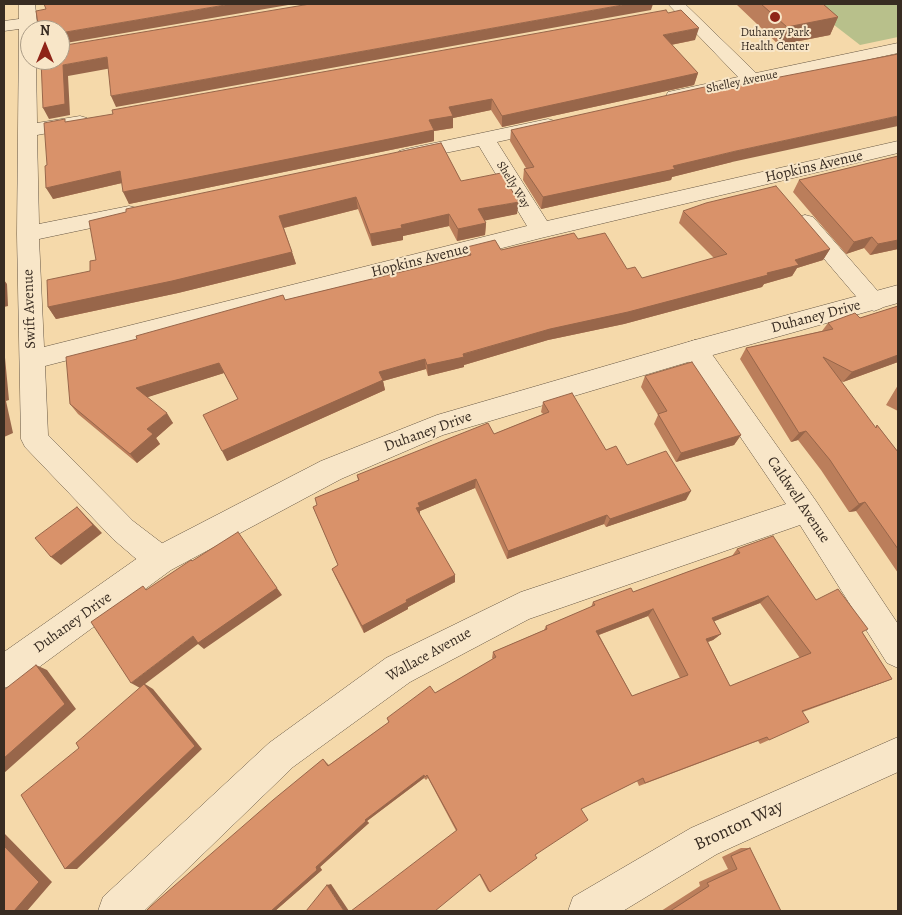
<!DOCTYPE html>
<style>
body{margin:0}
#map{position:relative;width:902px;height:915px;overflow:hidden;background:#f5d9aa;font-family:Alegreya,serif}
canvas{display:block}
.frame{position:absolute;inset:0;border:5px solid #382c22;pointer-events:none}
.north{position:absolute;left:20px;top:20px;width:50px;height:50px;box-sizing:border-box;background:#f8e6c8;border:1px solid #ab9c86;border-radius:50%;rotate:0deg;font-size:14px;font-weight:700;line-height:20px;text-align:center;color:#382c22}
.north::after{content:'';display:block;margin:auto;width:18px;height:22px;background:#8f2418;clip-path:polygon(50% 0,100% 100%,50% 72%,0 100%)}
</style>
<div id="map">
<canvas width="902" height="915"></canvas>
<div class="frame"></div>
<div class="north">N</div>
</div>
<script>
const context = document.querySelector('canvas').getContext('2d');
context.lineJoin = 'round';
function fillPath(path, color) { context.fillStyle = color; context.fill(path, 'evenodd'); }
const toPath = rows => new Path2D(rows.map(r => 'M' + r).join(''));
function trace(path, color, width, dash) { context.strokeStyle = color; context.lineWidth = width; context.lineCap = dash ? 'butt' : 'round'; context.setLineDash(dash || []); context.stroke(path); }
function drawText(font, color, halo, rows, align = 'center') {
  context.font = font + ' Alegreya,serif'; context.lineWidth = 4; context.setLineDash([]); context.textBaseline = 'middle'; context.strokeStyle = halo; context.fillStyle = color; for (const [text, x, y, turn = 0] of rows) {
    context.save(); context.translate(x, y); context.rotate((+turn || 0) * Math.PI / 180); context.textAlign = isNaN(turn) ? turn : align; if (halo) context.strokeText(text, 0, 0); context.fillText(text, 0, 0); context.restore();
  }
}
const green = toPath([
 [807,4,898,4,898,37,860,45]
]);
const minor = toPath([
 [19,4,35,4,37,23,36,30,30,30,30,60,36,60,37,123,80,116,87,118,90,122,87,126,37,135,39,224,129,206,137,208,140,213,137,218,129,220,39,239,44,347,527,226,479,146,406,161,399,159,396,155,399,151,406,149,548,119,555,121,558,125,555,129,497,142,547,221,898,141,898,153,541,238,45,366,48,435,133,521,171,550,175,560,171,570,160,574,149,570,113,539,25,447,21,439,17,234,19,29,4,31,4,21,19,19,19,4],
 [668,4,685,4,756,73,898,43,898,53,675,102,668,100,666,96,668,92,738,77,668,4],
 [805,215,813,217,882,296,886,302,882,308,874,311,866,308,797,227,794,222,797,217,805,215],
 [695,340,704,343,816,501,898,624,898,668,887,663,800,525,529,619,410,682,293,767,144,911,98,911,103,897,269,743,386,658,521,592,786,504,686,357,683,350,686,343,695,340],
 [898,737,898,772,717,854,623,911,568,911,573,897,691,828,898,737]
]);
const tertiary = toPath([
 [898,285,898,303,695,360,443,435,341,479,171,570,16,684,4,688,4,652,149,550,321,461,437,415,695,340,898,285]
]);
const wall = toPath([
 [736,4,823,4,838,17,830,35,779,45],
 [695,40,671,45,698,73,694,85,502,127,491,110,453,118,453,128,434,131,434,141,129,204,122,183,53,199,47,165,66,122],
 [511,130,732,162,672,177,671,180,541,209,523,180,524,169,526,168,510,141],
 [441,143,461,181,517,214,484,220,486,223,485,235,457,241,449,226,403,236,403,240,372,246,358,209,284,228,296,264,178,293,56,319,48,307,90,271,96,260],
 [898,156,898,249,870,255,864,248,846,254,793,192,799,180],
 [683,211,830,249,823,260,797,268,792,276,764,284,762,287,624,324,548,340,464,365,464,367,428,376,426,369,383,381,385,390,227,461,238,399,224,373,147,397,173,423,156,438,160,444,137,463,78,414,70,404,285,300,467,256,467,247,501,250,578,239,642,278,714,258,679,223],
 [898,306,898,362,843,382,841,381,875,428,877,425,898,452,898,573,856,511,849,512,821,470,798,440,791,442,740,359,746,348,822,331,828,323,860,318],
 [645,376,741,435,734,445,676,462,654,424,658,415,641,387],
 [898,385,898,411,886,405],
 [543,402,606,450,627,465,686,500,606,527,604,524,507,559,475,488,420,511,420,516,455,575,455,582,408,607,408,609,364,633,335,576,332,569,338,565,313,507,317,505,358,480,357,475,494,434,543,414,541,412],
 [737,549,816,600,862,632,892,679,879,684,803,712,769,740,760,744,758,741,639,786,637,781,581,809,535,855,490,892,488,891,428,778,426,780,424,778,367,821,369,823,320,867,322,870,275,911,146,911,323,759,329,765,389,722,387,718,435,693,493,659,492,658,493,652,544,630,546,626,591,607,593,602,633,592,690,571,732,556],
 [760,603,800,658,730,686,708,642,713,640,721,634,714,621],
 [648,616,680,678,632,696,599,635],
 [741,848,750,848,781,911,661,911,700,886,699,882,728,869,722,857]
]);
const shadedWall = toPath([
 [231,4,294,4,60,44,60,33],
 [628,4,653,4,651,10,116,107,111,96],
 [838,17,830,35,779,45,787,27],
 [699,28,695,40,660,47,663,35],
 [107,57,112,68,68,76,70,115,49,119,43,108,63,65],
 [698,73,694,85,502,127,502,116],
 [492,99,491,110,453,118,453,128,434,131,434,141,129,204,123,192,429,120,449,107],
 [898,116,898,126,732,162,672,177,671,180,541,209,543,197,736,151],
 [120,171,126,182,53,199,46,188],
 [356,197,358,209,283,228,279,216],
 [519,202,517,214,478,222,478,209],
 [449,214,449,226,403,236,403,240,372,246,370,234,401,225],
 [486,223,485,235,457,241,458,229],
 [872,237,864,248,846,254,854,242],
 [898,240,898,249,870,255,878,244],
 [830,249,823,260,797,268,792,276,764,284,762,287,624,324,548,340,464,365,464,367,428,376,427,365,550,329,767,273,795,260],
 [292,252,296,264,178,293,56,319,48,307],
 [4,280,7,284,8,306,4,307],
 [4,347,9,400,6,401,13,433,4,437],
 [898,355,898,362,843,382,852,372],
 [425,359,426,369,383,381,385,390,227,461,222,451,379,372],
 [219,363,224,373,142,399,136,388],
 [167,413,173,423,156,438,160,444,137,463,130,454,147,429],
 [806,431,798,440,791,442,799,433],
 [741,435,734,445,676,462,681,453],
 [476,479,475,488,420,511,420,515,416,508,418,503],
 [691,491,686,500,606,527,610,519],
 [865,502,856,511,849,512,859,504],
 [77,507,102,533,61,565,51,557],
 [607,515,604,524,507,559,508,551],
 [455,575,455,582,408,607,408,609,364,633,362,626,406,600],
 [277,588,282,595,204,649,198,644,145,684,153,689,202,749,77,869,65,869,140,688,131,683,193,636],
 [768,596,760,603,705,625,712,618],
 [653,609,648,616,593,637,596,631],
 [721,634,713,640,699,645,706,639],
 [36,665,47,670,76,709,4,773,4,758],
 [892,679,879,684,792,715,802,711],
 [424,775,424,778,367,821,369,823,320,867,322,870,275,911,271,911,365,820],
 [4,833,52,882,27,911,14,911,4,846],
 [331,884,349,911,344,911,327,885]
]);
const building = toPath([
 [44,4,231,4,60,33,60,30,39,30,36,11,46,9,44,4],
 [310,4,628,4,111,96,107,57,63,65,65,104,43,108,41,60,60,60,60,46,310,4],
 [761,4,823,4,838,17,787,27,761,4],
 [666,10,668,13,681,10,699,28,663,35,698,73,502,116,492,99,449,107,453,116,429,120,434,130,123,192,120,171,46,188,45,166,47,165,44,123,65,119,65,122,113,114,112,110,666,10],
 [898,54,898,116,736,151,673,166,675,169,543,197,524,169,534,167,511,130,709,86,713,90,898,54],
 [441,143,461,181,501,173,519,202,478,209,486,223,458,229,449,214,401,225,402,228,370,234,356,197,279,216,292,252,172,281,48,307,47,280,90,271,90,261,96,260,89,221,126,212,126,209,441,143],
 [898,156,898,240,878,244,872,237,854,242,799,180,898,156],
 [776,186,830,249,795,260,799,265,767,273,768,275,628,312,550,329,463,354,464,357,427,365,425,359,379,372,383,380,222,451,203,415,238,399,219,363,136,388,167,413,147,429,153,434,130,454,70,404,66,357,137,339,136,336,283,295,285,300,471,255,467,247,495,240,501,250,574,233,578,239,605,233,627,269,635,267,642,278,727,254,683,211,706,203,776,186],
 [898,306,898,355,852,372,823,357,876,428,877,425,898,452,898,549,865,502,859,504,830,460,806,431,799,433,746,348,833,329,828,323,855,313,860,318,898,306],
 [692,362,741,435,681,453,658,414,667,411,645,376,692,362],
 [572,393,606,450,616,446,627,465,666,451,691,491,610,519,607,515,508,551,476,479,418,503,420,507,416,508,455,575,406,600,407,602,362,626,332,569,338,565,313,507,317,505,315,498,359,480,357,475,488,423,494,434,549,412,543,402,572,393],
 [77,507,93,525,51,557,35,538,77,507],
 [238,532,277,588,198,643,193,636,131,683,91,622,143,586,146,590,191,560,192,561,238,532],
 [773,536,816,600,838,589,868,629,862,632,892,679,802,711,809,722,769,740,767,737,645,783,643,778,581,809,588,820,535,855,537,858,490,892,480,874,435,911,351,911,457,830,427,775,425,777,424,775,365,820,366,821,316,867,317,870,271,911,146,911,151,906,273,800,323,759,328,766,389,722,387,718,430,686,435,693,496,657,493,652,547,629,546,626,595,605,593,602,631,588,633,592,690,571,740,553,737,549,773,536],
 [768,596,811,653,730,686,706,639,721,634,712,618,768,596],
 [653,609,688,675,632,696,596,631,653,609],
 [36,665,65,704,4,758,4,690,36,665],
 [144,684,195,746,65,869,21,795,79,748,76,743,144,684],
 [4,846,39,882,14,911,4,911,4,846],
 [750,848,781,911,670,911,709,886,707,883,737,869,731,856,750,848],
 [327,885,344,911,306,911,327,885]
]);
const markers = [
 [775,17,6,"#8f2418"]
];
const farPoinames = [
 ["Duhaney Park",775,33],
 ["Health Center",775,47]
];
const farStreetnames = [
 ["Shelley Avenue",742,82,-12],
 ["Shelly Way",513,185,58]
];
const streetNames = [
 ["Hopkins Avenue",814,167,-13],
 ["Hopkins Avenue",420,261,-14],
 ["Swift Avenue",30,309,-92],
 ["Duhaney Drive",816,317,-15],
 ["Duhaney Drive",428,432,-20],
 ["Caldwell Avenue",798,500,56],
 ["Duhaney Drive",73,623,-36],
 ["Wallace Avenue",429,655,-29]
];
const nearStreetnames = [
 ["Bronton Way",739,826,-25]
];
fillPath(green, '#b8c08b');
trace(minor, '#675744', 1);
trace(tertiary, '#675744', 1);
fillPath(minor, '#f8e6c8');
fillPath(tertiary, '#f8e6c8');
fillPath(wall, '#bb7e5b');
fillPath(shadedWall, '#98664a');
fillPath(building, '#d9926a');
trace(building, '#98664a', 1);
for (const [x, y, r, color] of markers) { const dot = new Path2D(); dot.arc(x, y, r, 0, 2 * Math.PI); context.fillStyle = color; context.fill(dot); trace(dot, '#f8e6c8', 2); }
drawText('12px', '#382c22', '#f8e6c8', farPoinames);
drawText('12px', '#382c22', '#f8e6c8', farStreetnames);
drawText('15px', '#382c22', '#f8e6c8', streetNames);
drawText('18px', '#382c22', '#f8e6c8', nearStreetnames);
</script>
